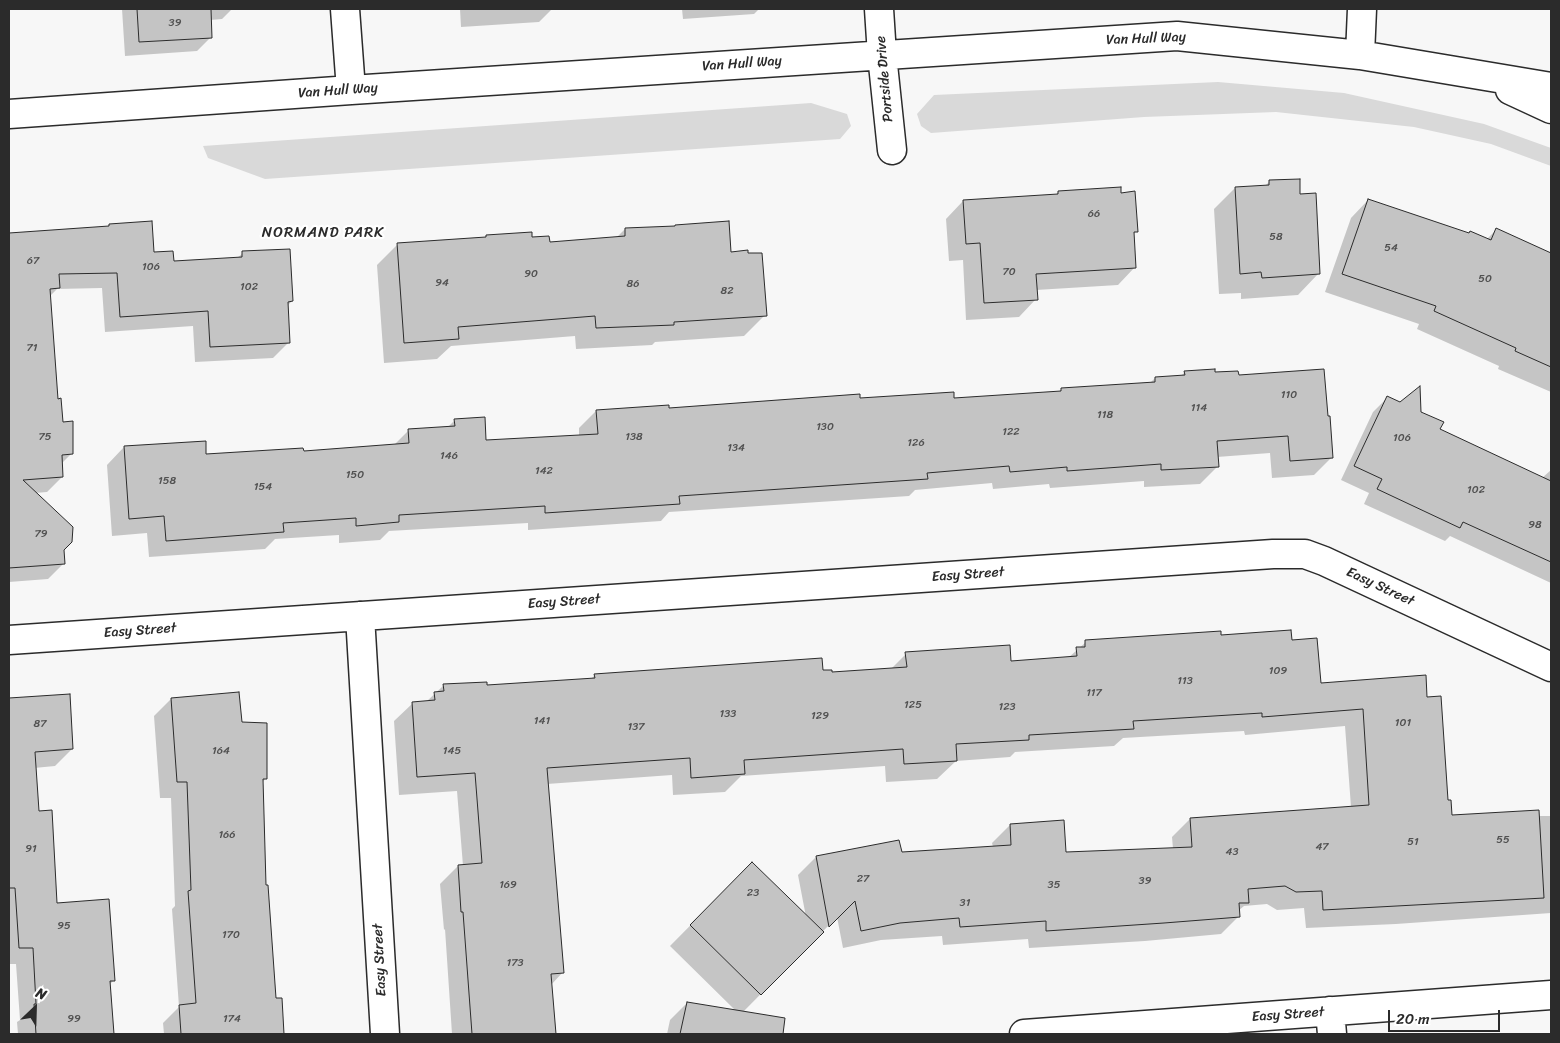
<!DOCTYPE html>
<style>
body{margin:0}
#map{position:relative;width:1560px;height:1043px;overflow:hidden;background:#f7f7f7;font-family:Sriracha,sans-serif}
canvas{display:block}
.frame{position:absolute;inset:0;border:10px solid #2b2b2b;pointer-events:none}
.north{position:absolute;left:10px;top:983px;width:50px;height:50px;-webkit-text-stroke:4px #fff;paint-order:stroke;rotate:24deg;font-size:14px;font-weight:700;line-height:20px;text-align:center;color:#2b2b2b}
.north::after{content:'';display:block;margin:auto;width:18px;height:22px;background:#2b2b2b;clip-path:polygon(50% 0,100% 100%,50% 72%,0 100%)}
.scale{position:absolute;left:1388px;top:1010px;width:112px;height:22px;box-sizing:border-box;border:2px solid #2b2b2b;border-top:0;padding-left:6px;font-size:15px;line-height:18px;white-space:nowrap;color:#2b2b2b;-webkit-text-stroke:4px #fff;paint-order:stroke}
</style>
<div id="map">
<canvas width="1560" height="1043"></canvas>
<div class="frame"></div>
<div class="north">N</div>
<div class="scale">20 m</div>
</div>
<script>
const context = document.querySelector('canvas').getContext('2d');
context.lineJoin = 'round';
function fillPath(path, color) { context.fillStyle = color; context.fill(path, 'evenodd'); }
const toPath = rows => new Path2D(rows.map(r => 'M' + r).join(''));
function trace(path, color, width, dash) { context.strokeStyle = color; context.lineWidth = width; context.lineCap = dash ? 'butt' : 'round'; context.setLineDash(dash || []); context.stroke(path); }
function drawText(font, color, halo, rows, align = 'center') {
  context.font = font + ' Sriracha,sans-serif'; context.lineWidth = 4.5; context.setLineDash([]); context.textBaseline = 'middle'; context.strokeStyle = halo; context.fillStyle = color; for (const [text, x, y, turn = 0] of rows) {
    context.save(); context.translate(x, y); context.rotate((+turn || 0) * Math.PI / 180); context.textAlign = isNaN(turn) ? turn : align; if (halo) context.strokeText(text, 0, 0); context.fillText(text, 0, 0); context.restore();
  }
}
const green = toPath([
 [1218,82,1344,93,1484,124,1551,148,1551,166,1491,144,1414,127,1276,112,1144,117,931,133,921,126,917,114,934,95],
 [811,103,847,114,851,126,840,139,265,179,208,158,203,146]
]);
const shadow = toPath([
 [122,9,232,9,222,19,210,20,211,37,197,51,125,56],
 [460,9,552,9,539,22,461,27],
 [682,9,759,9,754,14,683,19],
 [1269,182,1299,195,1318,274,1298,295,1241,299,1241,293,1219,294,1214,209,1235,188,1264,187],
 [1058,192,1120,194,1136,231,1133,235,1135,267,1118,285,1036,290,1036,299,1019,317,966,320,963,260,949,261,946,219,963,201,1055,196],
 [1368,200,1486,240,1496,230,1551,254,1551,392,1498,369,1499,366,1417,329,1419,324,1325,292,1351,218],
 [109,225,153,254,173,262,236,259,243,253,292,301,287,306,289,342,273,358,195,362,193,326,105,332,102,288,57,289,50,296,57,400,62,423,72,453,61,464,62,477,47,492,35,493,63,550,63,564,48,579,9,582,9,234,107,227],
 [625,229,730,253,765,315,744,336,655,342,652,345,576,349,575,336,451,346,437,359,384,363,377,265,398,244,484,238,486,236,531,239,548,244,616,238],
 [1185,372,1238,376,1332,457,1314,475,1272,478,1270,453,1217,457,1218,466,1200,484,1144,487,1144,481,1050,488,1049,484,993,489,992,483,915,490,909,496,669,512,661,521,528,530,528,523,389,531,380,540,339,543,339,535,275,539,265,549,149,557,147,533,112,536,107,465,124,447,205,455,302,452,394,445,409,430,447,428,455,420,485,441,579,436,579,428,596,411,668,409,859,399,953,400,1058,392,1062,389,1150,383,1155,378,1180,377],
 [1387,398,1419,413,1439,430,1542,478,1551,470,1551,583,1450,536,1445,541,1364,504,1369,493,1341,480,1373,412],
 [1220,636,1291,641,1319,684,1426,698,1446,801,1451,816,1551,816,1551,913,1396,924,1306,928,1304,908,1277,910,1267,904,1244,906,1238,911,1239,916,1221,934,1145,941,1029,948,1028,939,943,945,942,936,881,940,843,948,837,917,743,1012,766,1016,763,1034,667,1034,670,1020,687,1003,736,1011,670,946,752,863,806,917,798,875,816,857,898,841,901,854,993,847,992,843,1010,825,1065,854,1173,849,1172,837,1190,819,1351,807,1345,726,1245,735,1244,731,1123,738,1114,746,1015,752,1010,757,956,761,937,779,886,782,885,766,741,776,725,792,673,795,672,775,547,784,563,972,551,985,555,1034,452,1034,445,929,444,930,440,884,458,866,463,866,457,791,399,795,394,721,413,703,426,702,443,686,486,687,590,680,595,675,822,671,831,673,890,670,906,654,1009,662,1068,658,1086,642],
 [68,695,72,749,55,766,34,768,38,813,56,904,114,980,109,985,113,1034,18,1034,17,1022,20,1020,16,964,9,964,9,699],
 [171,699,241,723,266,778,262,783,265,887,275,999,280,999,283,1034,164,1034,163,1023,179,1007,172,909,175,906,171,798,160,798,154,716]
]);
const building = toPath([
 [137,9,211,9,212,38,139,42,137,9],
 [1300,179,1300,194,1316,193,1320,274,1262,278,1261,272,1240,274,1235,187,1269,185,1269,180,1300,179],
 [1121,187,1121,193,1135,191,1138,232,1134,232,1136,268,1036,274,1038,300,984,303,980,243,966,244,963,200,1058,194,1058,191,1121,187],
 [1368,199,1469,233,1470,231,1491,240,1496,228,1551,253,1551,367,1515,351,1516,348,1434,311,1436,306,1342,274,1368,199],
 [152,221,154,252,173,251,174,261,242,257,242,251,290,249,293,301,288,302,290,343,210,347,208,311,120,317,117,273,59,274,60,288,50,289,58,399,61,398,63,422,73,421,73,454,62,455,63,477,23,480,73,527,72,542,64,550,65,564,9,568,9,233,109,226,109,224,152,221],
 [729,221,731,252,748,250,748,253,762,253,767,316,674,322,674,325,596,328,595,316,458,327,459,339,404,343,397,243,486,237,486,235,532,232,532,237,549,236,550,242,625,236,625,228,675,226,675,225,729,221],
 [1215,369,1215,372,1238,371,1239,375,1324,369,1328,416,1330,416,1333,458,1290,461,1288,436,1217,441,1219,467,1161,470,1161,464,1067,471,1067,467,1010,472,1009,466,927,473,928,479,679,496,680,504,545,513,545,506,399,515,399,522,356,526,356,518,283,523,284,532,166,541,164,516,129,519,124,446,206,441,206,454,303,448,304,451,409,443,408,429,455,426,454,419,485,417,486,440,598,434,596,410,669,405,669,408,860,394,860,398,954,392,954,398,1061,391,1061,388,1155,382,1155,377,1185,375,1184,371,1215,369],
 [1420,386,1421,412,1444,422,1440,429,1551,481,1551,562,1463,522,1460,528,1377,489,1382,479,1354,466,1387,396,1400,402,1420,386],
 [1291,630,1292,640,1317,638,1321,683,1426,675,1427,697,1441,696,1448,800,1451,800,1452,815,1539,810,1544,898,1323,910,1322,891,1296,892,1285,886,1248,889,1249,903,1239,903,1240,917,1164,923,1046,931,1046,921,960,927,959,918,900,923,861,931,855,901,829,927,816,856,899,840,902,852,1011,845,1010,824,1064,820,1066,852,1192,847,1190,818,1369,805,1363,709,1262,717,1262,713,1133,721,1134,729,1029,735,1029,740,956,744,957,761,904,764,903,749,744,760,745,774,691,778,690,758,547,768,564,973,551,974,556,1034,472,1034,463,912,461,912,458,865,482,863,475,773,417,777,412,702,435,700,434,692,444,691,443,684,487,682,487,685,595,678,594,674,822,658,823,670,832,670,832,672,907,667,905,652,1010,645,1011,661,1077,656,1076,647,1085,647,1085,640,1221,631,1221,635,1291,630],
 [239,692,242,722,267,723,267,779,263,779,266,885,268,885,276,998,282,998,284,1034,181,1034,179,1005,196,1003,188,891,191,890,187,782,177,782,171,698,239,692],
 [70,694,73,749,35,752,39,811,52,810,57,903,109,899,115,981,110,981,114,1034,36,1034,34,1004,36,1004,33,948,19,948,15,888,9,888,9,698,70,694],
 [752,862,824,932,761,995,690,925,752,862],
 [687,1002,785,1018,783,1034,680,1034,687,1002]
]);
const street = toPath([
 [345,9,351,90],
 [879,9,882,55,892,150],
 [1360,55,1362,9],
 [1510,90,1551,109],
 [9,114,351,90,1177,36,1360,55,1551,87],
 [360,616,385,1034],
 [9,640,1273,554,1305,554,1324,561,1551,667],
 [1330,1011,1332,1034],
 [1024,1034,1551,995]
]);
const numberNames = [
 ["39",175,23],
 ["66",1094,214],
 ["58",1276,237],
 ["54",1391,248],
 ["67",33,261],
 ["106",151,267],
 ["70",1009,272],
 ["90",531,274],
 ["50",1485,279],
 ["94",442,283],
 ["86",633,284],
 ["102",249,287],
 ["82",727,291],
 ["71",32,348],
 ["110",1289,395],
 ["114",1199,408],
 ["118",1105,415],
 ["130",825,427],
 ["122",1011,432],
 ["75",45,437],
 ["138",634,437],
 ["106",1402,438],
 ["126",916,443],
 ["134",736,448],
 ["146",449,456],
 ["142",544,471],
 ["150",355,475],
 ["158",167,481],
 ["154",263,487],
 ["102",1476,490],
 ["98",1535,525],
 ["79",41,534],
 ["109",1278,671],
 ["113",1185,681],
 ["117",1094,693],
 ["125",913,705],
 ["123",1007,707],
 ["133",728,714],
 ["129",820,716],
 ["141",542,721],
 ["101",1403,723],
 ["87",40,724],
 ["137",636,727],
 ["164",221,751],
 ["145",452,751],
 ["166",227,835],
 ["55",1503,840],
 ["51",1413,842],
 ["47",1322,847],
 ["91",31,849],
 ["43",1232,852],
 ["27",863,879],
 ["39",1145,881],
 ["169",508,885],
 ["35",1054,885],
 ["23",753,893],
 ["31",965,903],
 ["95",64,926],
 ["170",231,935],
 ["173",515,963],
 ["99",74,1019],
 ["174",232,1019]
];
const streetNames = [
 ["Van Hull Way",1146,39,-2],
 ["Van Hull Way",742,64,-4],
 ["Portside Drive",885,79,-95],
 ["Van Hull Way",338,91,-4],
 ["Easy Street",968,575,-4],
 ["Easy Street",1380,587,25],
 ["Easy Street",564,602,-4],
 ["Easy Street",140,631,-4],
 ["Easy Street",380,960,-93],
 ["Easy Street",1288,1015,-4]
];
const neighbourhoodNames = [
 ["NORMAND PARK",323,233]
];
fillPath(green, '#d9d9d9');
fillPath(shadow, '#0003');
fillPath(building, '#c4c4c4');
trace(building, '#2b2b2b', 1);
trace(street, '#2b2b2b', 31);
trace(street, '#fff', 28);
drawText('11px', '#515151', null, numberNames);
drawText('14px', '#2b2b2b', '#fff', streetNames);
context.letterSpacing = '1px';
drawText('15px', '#2b2b2b', '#fff', neighbourhoodNames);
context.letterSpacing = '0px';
</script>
